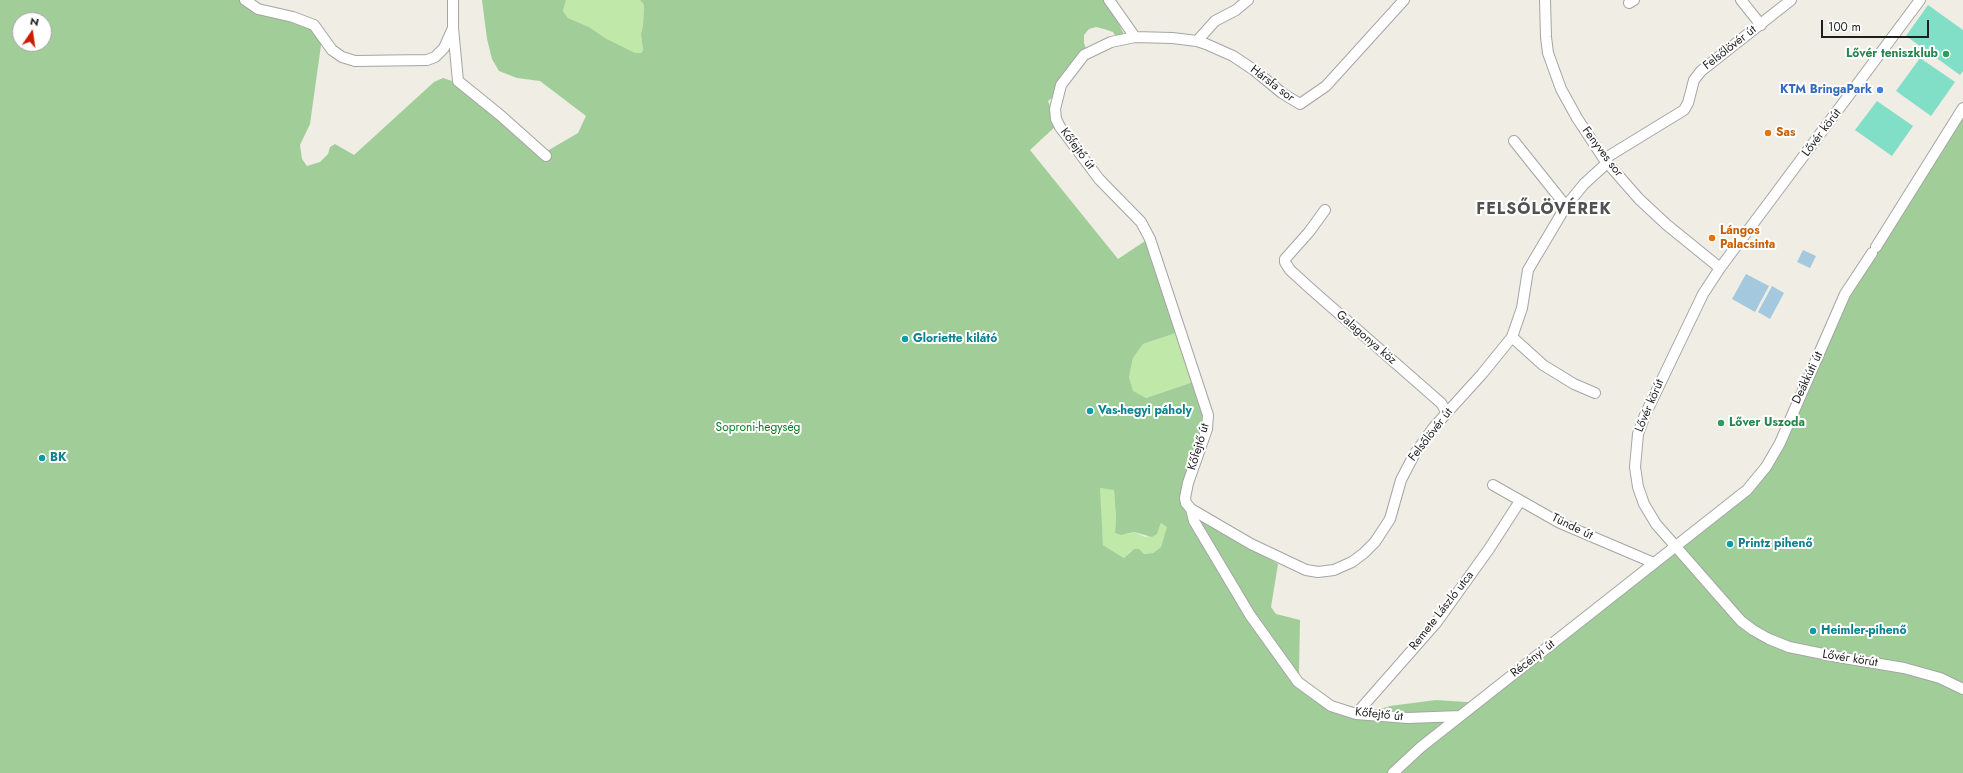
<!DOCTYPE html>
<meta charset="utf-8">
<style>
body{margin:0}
#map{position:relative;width:1963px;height:773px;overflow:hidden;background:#efede4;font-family:Jost,sans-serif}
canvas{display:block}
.north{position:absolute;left:12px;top:12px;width:40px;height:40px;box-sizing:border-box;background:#fff;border:1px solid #a5a5a5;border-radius:50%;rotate:13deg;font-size:11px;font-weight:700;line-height:16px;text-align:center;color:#1e1e1e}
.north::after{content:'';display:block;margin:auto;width:14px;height:18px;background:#cc1b00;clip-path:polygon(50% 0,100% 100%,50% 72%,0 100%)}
.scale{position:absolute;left:1821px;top:20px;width:108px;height:18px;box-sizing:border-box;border:2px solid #1e1e1e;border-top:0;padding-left:5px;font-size:12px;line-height:14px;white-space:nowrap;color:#1e1e1e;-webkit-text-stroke:3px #fff;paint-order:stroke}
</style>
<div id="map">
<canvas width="1963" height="773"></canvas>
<div class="north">N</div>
<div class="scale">100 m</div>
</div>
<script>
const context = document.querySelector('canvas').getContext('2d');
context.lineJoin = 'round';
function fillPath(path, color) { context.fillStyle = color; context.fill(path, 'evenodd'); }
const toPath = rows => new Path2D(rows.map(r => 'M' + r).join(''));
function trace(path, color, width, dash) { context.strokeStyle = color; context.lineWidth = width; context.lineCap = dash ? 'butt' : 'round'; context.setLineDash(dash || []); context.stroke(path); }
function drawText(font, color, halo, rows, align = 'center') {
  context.font = font + ' Jost,sans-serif'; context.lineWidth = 4; context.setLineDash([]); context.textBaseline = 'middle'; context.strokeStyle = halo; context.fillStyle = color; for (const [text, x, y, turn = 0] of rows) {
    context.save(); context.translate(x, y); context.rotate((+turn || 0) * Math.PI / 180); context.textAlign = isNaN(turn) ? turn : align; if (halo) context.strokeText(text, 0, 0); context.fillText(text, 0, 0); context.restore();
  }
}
const grass = toPath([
 [566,0,640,0,644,5,643,25,641,34,643,50,641,53,634,53,607,39,589,27,568,18,563,11],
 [1179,332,1196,381,1146,398,1133,392,1129,377,1133,358,1143,344],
 [1099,488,1114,489,1116,518,1115,533,1127,534,1134,532,1145,537,1157,534,1161,523,1168,527,1161,547,1153,553,1144,554,1131,551,1124,558,1103,545]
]);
const forest = toPath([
 [0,0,245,0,317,27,322,38,310,124,300,145,302,159,307,166,320,162,328,154,330,147,335,144,354,155,434,82,443,78,452,81,498,115,542,154,578,133,586,116,540,81,517,78,499,71,492,59,487,39,482,0,566,0,563,11,568,18,589,27,607,39,635,53,641,53,643,50,641,34,643,25,644,5,640,0,1106,0,1125,36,1117,38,1113,32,1104,29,1096,27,1089,29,1084,35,1084,43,1087,52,1058,93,1048,101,1057,125,1030,150,1118,259,1145,241,1179,332,1143,344,1133,358,1129,377,1133,391,1146,398,1196,381,1207,409,1186,503,1208,524,1278,564,1271,607,1276,614,1300,620,1299,672,1304,691,1356,716,1390,706,1436,700,1481,703,1753,491,1849,295,1963,112,1963,773,0,773],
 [20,20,44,20,44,44,20,44],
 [1100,488,1114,490,1116,518,1115,533,1121,535,1134,532,1152,537,1157,534,1161,523,1167,527,1161,547,1153,553,1144,554,1139,549,1134,549,1124,558,1103,545]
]);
const pitch = toPath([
 [1928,5,1963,30,1963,71,1960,75,1906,36],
 [1920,58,1955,82,1931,116,1896,91],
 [1877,101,1913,126,1892,156,1855,130]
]);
const water = toPath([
 [1803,250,1816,256,1810,268,1797,262],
 [1746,274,1769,286,1755,312,1732,299],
 [1772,286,1784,293,1770,319,1758,312]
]);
const minor = toPath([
 [245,0,258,9,293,17,314,25,332,50,342,57,355,61,427,60,435,57,444,48,453,28,453,0],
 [1109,0,1135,37],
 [1404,0,1326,86,1300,104,1282,93,1254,70,1233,56,1206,44,1197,41,1172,38,1135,37,1111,42,1084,55,1061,85,1055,109,1056,119,1060,127,1099,179,1141,222,1150,239,1208,415,1207,429,1188,483,1185,498,1186,503,1191,509,1194,521,1250,615,1298,682,1331,706,1356,714,1408,718,1460,716],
 [1545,0,1546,37,1548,53,1561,89,1577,118,1604,159,1639,199,1667,225,1720,268],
 [1741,0,1761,25],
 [1920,0,1720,268,1703,294,1645,415,1638,434,1635,467,1638,487,1644,504,1656,524,1741,621,1753,630,1769,639,1789,647,1838,657,1904,668,1940,678,1963,689],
 [1629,3,1634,0],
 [453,28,458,81,500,115,546,156],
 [1197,41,1215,21,1236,10,1248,0],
 [1514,141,1566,206],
 [1604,159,1684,110,1688,103,1694,80,1701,71,1791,0],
 [1325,210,1309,232,1285,259,1285,262,1290,270,1312,290,1441,403,1447,413],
 [1876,247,1963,108],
 [1512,337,1543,365,1574,384,1595,393],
 [1493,485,1560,523,1654,563],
 [1191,509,1251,544,1306,570,1318,572,1334,570,1352,562,1364,553,1375,542,1390,519,1401,480,1414,455,1434,427,1482,374,1512,337,1522,308,1528,270,1566,206,1584,184,1607,163],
 [1356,714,1436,623,1489,549,1520,501],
 [1393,773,1421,747,1747,490,1766,467,1780,443,1845,294,1872,253]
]);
const markers = [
 [1946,54,4,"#2e9e5b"],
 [1880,90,4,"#3f7fe0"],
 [1768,133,4,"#e8710a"],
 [1712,238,4,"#e8710a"],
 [905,339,4,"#0f9aa8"],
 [1090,411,4,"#0f9aa8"],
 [1721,423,4,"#2e9e5b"],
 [42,458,4,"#0f9aa8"],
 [1730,544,4,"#0f9aa8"],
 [1813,631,4,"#0f9aa8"]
];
const streetNames = [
 ["Felsőlövér út",1730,48,-38],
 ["Hársfa sor",1272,84,37],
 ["Lővér körút",1822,133,-53],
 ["Kőfejtő út",1077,149,53],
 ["Fenyves sor",1602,152,53],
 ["Galagonya köz",1366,338,41],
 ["Deákkúti út",1808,378,-65],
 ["Lővér körút",1650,406,-67],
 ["Felsőlövér út",1431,435,-52],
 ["Kőfejtő út",1199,447,-73],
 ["Tünde út",1572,527,26],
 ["Remete László utca",1442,611,-52],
 ["Récényi út",1533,659,-38],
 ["Lővér körút",1850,659,9],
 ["Kőfejtő út",1379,715,6]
];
const leisureNames = [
 ["Lővér teniszklub",1938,54],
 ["Lőver Uszoda",1729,423,"left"]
];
const shopNames = [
 ["KTM BringaPark",1872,90]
];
const foodNames = [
 ["Sas",1776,133],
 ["Lángos",1720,231],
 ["Palacsinta",1720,245]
];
const cultureNames = [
 ["Gloriette kilátó",913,339],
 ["Vas-hegyi páholy",1098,411],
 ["BK",50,458],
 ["Printz pihenő",1738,544],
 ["Heimler-pihenő",1821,631]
];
const parkNames = [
 ["Soproni-hegység",758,428]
];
const districtNames = [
 ["FELSŐLÖVÉREK",1544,210]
];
fillPath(grass, '#c0e9a9');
fillPath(forest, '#a1ce98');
fillPath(pitch, '#81dec7');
fillPath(water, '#a4c8dd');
trace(minor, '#a5a5a5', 12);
trace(minor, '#fff', 10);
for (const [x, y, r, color] of markers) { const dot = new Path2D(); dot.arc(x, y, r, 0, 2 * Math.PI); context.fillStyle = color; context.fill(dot); trace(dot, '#fff', 1.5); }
drawText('12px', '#1e1e1e', '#fff', streetNames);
drawText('bold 12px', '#27864d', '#fff', leisureNames, 'right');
drawText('bold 12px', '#366cbe', '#fff', shopNames, 'right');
drawText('bold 12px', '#c56008', '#fff', foodNames, 'left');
drawText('bold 12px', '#0d838f', '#fff', cultureNames, 'left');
drawText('12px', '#0b7c23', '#fff', parkNames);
context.letterSpacing = '1px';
drawText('bold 16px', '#515151', '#fff', districtNames);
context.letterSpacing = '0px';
</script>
